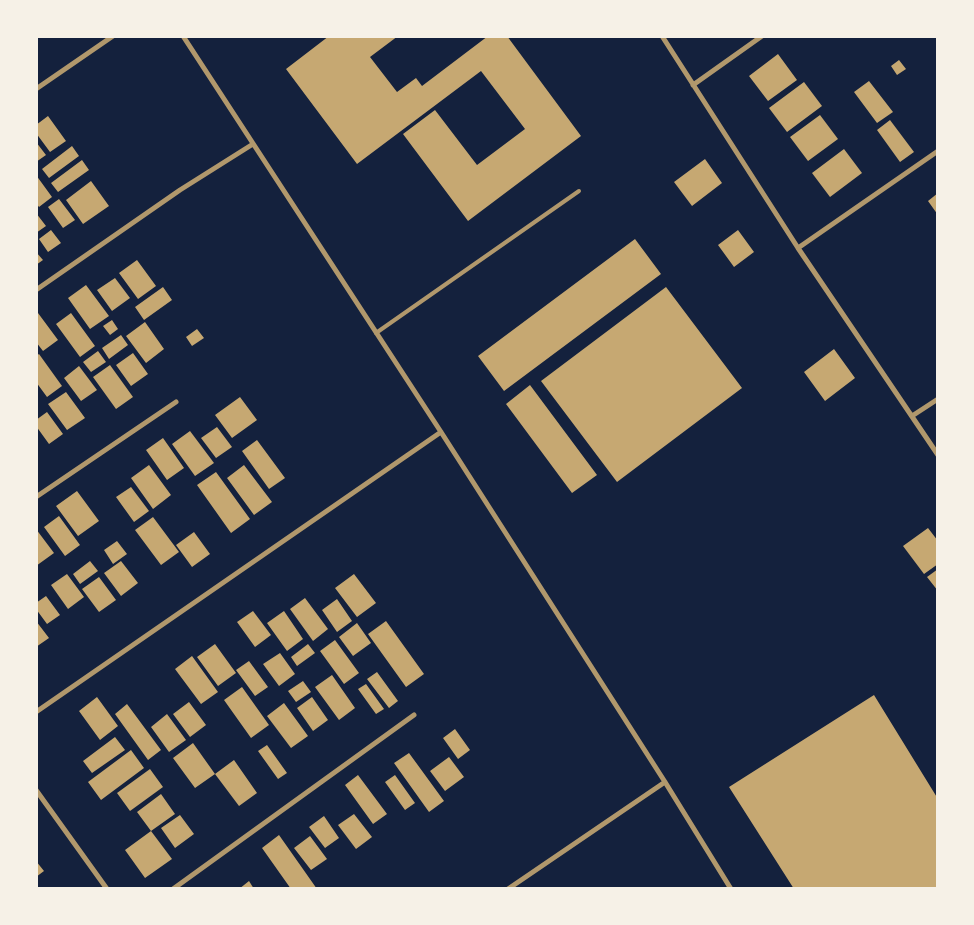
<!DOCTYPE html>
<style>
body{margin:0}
#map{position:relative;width:974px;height:925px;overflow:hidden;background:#14213d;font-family:Helvetica,sans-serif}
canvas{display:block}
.frame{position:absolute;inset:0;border:38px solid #f6f1e7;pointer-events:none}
</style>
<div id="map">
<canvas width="974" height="925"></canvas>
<div class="frame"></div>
</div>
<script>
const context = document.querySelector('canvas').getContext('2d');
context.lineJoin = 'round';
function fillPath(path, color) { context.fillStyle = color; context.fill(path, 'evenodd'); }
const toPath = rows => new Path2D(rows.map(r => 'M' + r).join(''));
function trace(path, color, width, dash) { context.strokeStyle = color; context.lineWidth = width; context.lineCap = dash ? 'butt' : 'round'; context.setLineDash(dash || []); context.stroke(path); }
const building = toPath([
 [329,36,398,36,370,57,397,92,416,78,422,86,488,36,507,36,581,136,468,221,403,134,435,110,477,165,525,129,481,71,357,164,286,69],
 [778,54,797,80,768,101,749,76],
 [899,60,906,69,897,75,891,66],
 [869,81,893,112,877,123,854,92],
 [804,82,822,106,787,132,769,108],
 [820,115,838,139,808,161,790,137],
 [48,116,66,141,50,152,36,133,36,125],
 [890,120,914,152,900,162,877,130],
 [36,142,46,155,36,162],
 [72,146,79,156,49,178,42,169],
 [844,149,862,173,830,197,812,173],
 [705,159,722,183,692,206,674,182],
 [82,160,89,170,58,192,51,183],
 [36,175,52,197,39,207,36,203],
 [91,181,109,206,83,224,66,200],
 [938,193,938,215,928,201],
 [59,199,75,220,63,228,48,207],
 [36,213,46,226,36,233],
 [51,230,61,243,48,252,39,239],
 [738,230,754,252,734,267,718,245],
 [635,239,661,274,504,391,478,356],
 [36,252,43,260,36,265],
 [137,260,156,286,138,299,119,273],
 [115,278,130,298,112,311,97,290],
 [86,285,109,316,90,329,68,298],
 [163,287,172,300,144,320,135,307],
 [666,287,742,388,617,482,541,381],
 [38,313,58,340,43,351,36,342,36,314],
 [71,313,95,346,80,357,56,324],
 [112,320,118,329,110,335,103,326],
 [145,322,164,349,146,363,126,336],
 [197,329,204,338,192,346,186,337],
 [121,335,128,345,109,359,102,348],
 [834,349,855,378,825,401,804,372],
 [98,351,106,362,91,372,83,362],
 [133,353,148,374,131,386,116,365],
 [39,354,62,386,47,397,36,382,36,356],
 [110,365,133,397,116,409,93,377],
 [79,366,97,390,81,401,64,378],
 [530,385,597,475,572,493,506,404],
 [66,392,85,418,67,430,48,404],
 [240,397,257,420,232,438,215,415],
 [47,412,63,434,49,444,36,426,36,420],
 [217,427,232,447,216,458,201,438],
 [190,431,214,463,195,476,172,444],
 [163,438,184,468,167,480,146,450],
 [257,440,285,478,269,489,242,451],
 [149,465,171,495,153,509,131,478],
 [244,465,272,502,254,515,227,478],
 [216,472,250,519,231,533,197,485],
 [131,487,149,511,134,522,116,497],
 [77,491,99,521,78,536,56,506],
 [59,516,80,545,65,556,44,527],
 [153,517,179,552,161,565,135,530],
 [928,528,938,541,938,564,924,574,903,546],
 [36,529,54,553,36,566],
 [194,532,210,554,192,567,176,545],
 [117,541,127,554,113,564,104,550],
 [90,561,98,571,80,584,73,574],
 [121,561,138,583,121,596,104,573],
 [938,569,938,591,927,577],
 [67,574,84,597,68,609,51,585],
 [354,574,376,603,357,617,335,588],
 [99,577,116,600,99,612,82,589],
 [46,596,60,615,47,624,36,609,36,603],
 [305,598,328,629,313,641,290,609],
 [337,599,352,621,337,632,322,610],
 [253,611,271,635,255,647,237,622],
 [284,611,303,639,287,651,267,623],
 [36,621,49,638,36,647],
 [386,621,424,674,406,687,368,634],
 [357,623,371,643,353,656,339,637],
 [335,640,359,673,344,684,320,651],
 [215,644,236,673,218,686,197,657],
 [308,644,315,653,297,666,291,657],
 [280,653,295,674,279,686,263,664],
 [192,656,218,692,201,704,175,669],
 [249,661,268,687,255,696,236,670],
 [377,672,398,701,389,708,367,679],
 [332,675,355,708,339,720,315,687],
 [303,681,311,692,296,702,288,691],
 [366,684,384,709,376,714,358,689],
 [242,687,269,725,251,738,224,700],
 [874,695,938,799,938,889,794,889,729,787],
 [97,697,118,726,100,740,79,711],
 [312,697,328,720,313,731,297,708],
 [189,702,206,725,190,737,173,714],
 [284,703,308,736,291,748,267,716],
 [127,704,161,750,148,760,115,714],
 [167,714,186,740,169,752,151,727],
 [455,729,470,750,458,759,443,738],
 [115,737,125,750,92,773,83,761],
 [193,743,215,774,195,788,173,758],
 [267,745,287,773,278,779,258,751],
 [131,750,144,768,101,800,88,782],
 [409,753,444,801,429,812,394,763],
 [449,757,464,777,445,791,430,771],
 [234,760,257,793,239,806,215,774],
 [150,769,163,787,130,811,117,793],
 [358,775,387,814,373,824,345,785],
 [395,775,415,803,405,810,385,782],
 [161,794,175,814,151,831,137,812],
 [354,814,372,837,356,849,338,825],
 [180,815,194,834,175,848,161,828],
 [324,816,339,838,325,848,309,827],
 [151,831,172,859,145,878,125,850],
 [279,835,317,889,291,889,262,848],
 [310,836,327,859,311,870,294,848],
 [36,861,44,871,36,877],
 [249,881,254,889,239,889]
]);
const service = toPath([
 [376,333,579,191]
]);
const minor = toPath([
 [183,36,441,432,665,782,731,889],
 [662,36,798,248,938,455],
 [693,85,762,36],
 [36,89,113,36],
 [798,248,938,151],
 [36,290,180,190,253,144],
 [912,416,938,399],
 [36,497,176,402],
 [36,712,441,432],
 [36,790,107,889],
 [173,889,414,715],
 [508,889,665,782]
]);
fillPath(building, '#c6a872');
trace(service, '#b1986c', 4);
trace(minor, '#b1986c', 5);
</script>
